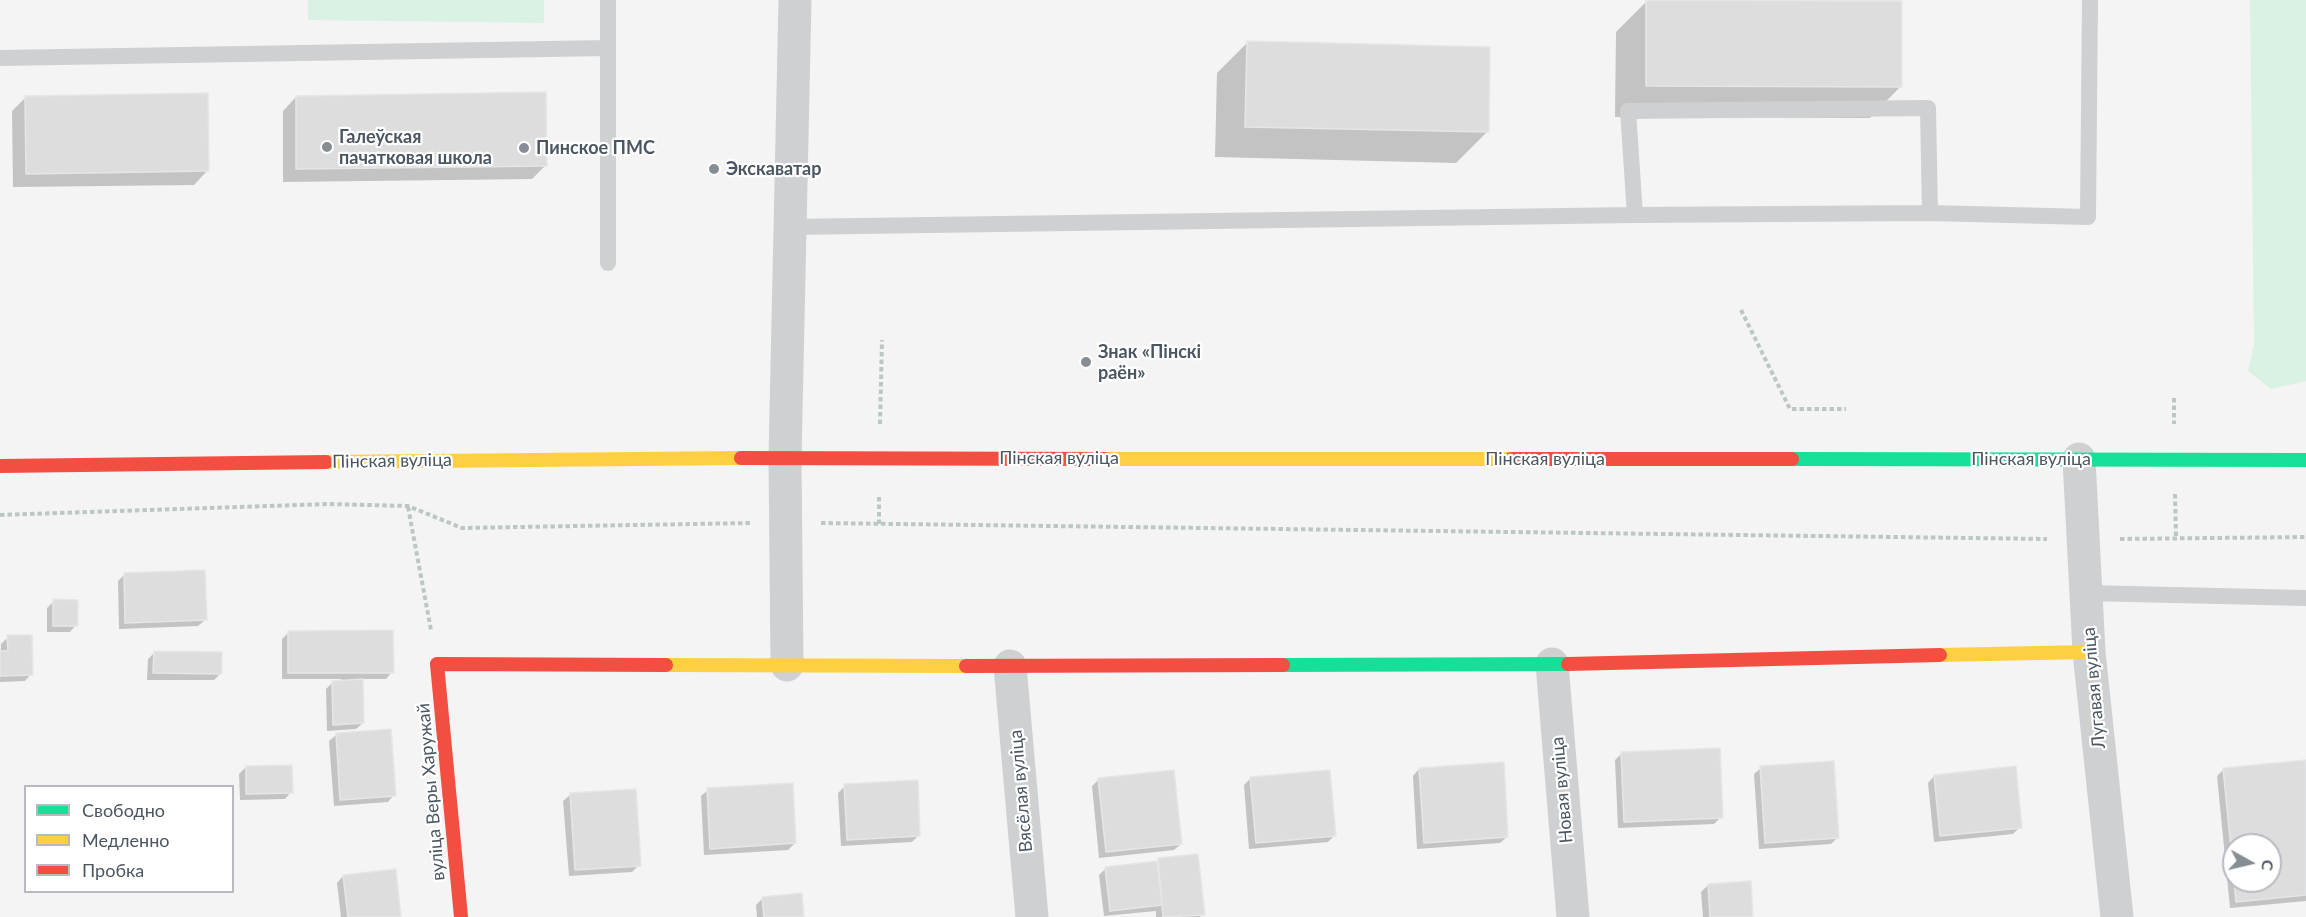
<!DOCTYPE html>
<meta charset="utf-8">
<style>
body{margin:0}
#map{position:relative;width:2306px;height:917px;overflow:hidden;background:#f4f4f4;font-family:Lato,sans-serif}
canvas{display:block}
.legend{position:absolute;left:24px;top:785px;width:210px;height:108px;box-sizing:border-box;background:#fff;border:2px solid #b7bbc0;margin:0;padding:8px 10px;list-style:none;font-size:18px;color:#4a5661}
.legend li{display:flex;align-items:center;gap:12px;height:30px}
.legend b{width:30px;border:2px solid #b7bbc0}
.north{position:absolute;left:2222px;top:833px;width:60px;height:60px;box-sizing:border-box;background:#fff;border:2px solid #b7bbc0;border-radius:50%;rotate:98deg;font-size:16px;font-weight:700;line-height:24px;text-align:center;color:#4a5661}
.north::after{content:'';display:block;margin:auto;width:21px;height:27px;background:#868d94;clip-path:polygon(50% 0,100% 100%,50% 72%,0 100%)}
</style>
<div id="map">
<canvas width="2306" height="917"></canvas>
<ul class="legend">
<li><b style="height:8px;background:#16e098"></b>Свободно</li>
<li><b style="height:8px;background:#ffcf43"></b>Медленно</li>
<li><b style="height:8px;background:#f24e42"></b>Пробка</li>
</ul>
<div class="north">С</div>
</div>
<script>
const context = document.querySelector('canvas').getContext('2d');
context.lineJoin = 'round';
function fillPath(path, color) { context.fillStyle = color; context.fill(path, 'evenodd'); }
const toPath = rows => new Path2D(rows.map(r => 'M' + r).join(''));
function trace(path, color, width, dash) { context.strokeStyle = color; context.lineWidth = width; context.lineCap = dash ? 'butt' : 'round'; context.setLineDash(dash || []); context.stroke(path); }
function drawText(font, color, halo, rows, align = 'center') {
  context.font = font + ' Lato,sans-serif'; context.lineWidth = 4.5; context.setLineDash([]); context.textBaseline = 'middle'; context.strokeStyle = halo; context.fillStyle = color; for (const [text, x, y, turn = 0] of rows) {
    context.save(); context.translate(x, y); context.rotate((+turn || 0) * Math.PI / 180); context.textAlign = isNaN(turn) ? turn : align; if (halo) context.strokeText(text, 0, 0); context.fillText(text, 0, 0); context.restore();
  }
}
const green = toPath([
 [308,0,544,0,544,23,308,20],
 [2250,0,2306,0,2306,381,2271,389,2248,371,2254,344]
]);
const shadow = toPath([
 [1647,1,1901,86,1870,118,1615,117,1616,32],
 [1248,42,1487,132,1456,163,1215,157,1217,73],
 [26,97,207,171,194,185,13,187,12,111],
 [296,97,546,165,532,179,283,182,283,111],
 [125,574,205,620,198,626,119,629,118,581],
 [54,601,76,625,70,632,47,632,47,608],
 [289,632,392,672,386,679,362,679,363,723,356,729,327,731,326,689,333,682,341,682,341,679,282,679,282,639],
 [8,637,31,674,25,681,0,682,1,644],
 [154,653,221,673,214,680,147,680,148,659],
 [336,735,394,795,388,802,334,806,329,741],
 [1622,753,1721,817,1714,824,1618,828,1615,760],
 [2306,761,2306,901,2230,908,2217,776,2224,769],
 [2234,845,2270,845,2270,881,2234,881],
 [246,767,291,792,285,799,240,800,239,774],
 [1761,768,1838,837,1831,844,1759,849,1754,774],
 [1419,769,1507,837,1500,843,1417,849,1413,776],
 [1934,776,2020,827,2013,834,1934,842,1928,783],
 [1251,778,1335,835,1328,842,1249,849,1244,785],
 [1099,779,1181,844,1174,850,1099,858,1092,786],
 [845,786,919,835,912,842,841,846,838,793],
 [708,790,795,843,788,850,704,855,701,796],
 [570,795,639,865,632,872,569,876,563,801],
 [1197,856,1203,914,1200,917,1156,917,1156,911,1104,916,1099,875,1106,868],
 [343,876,400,917,341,917,337,883],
 [1708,885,1751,917,1703,917,1701,892],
 [763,898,803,917,757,917,756,905]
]);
const building = toPath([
 [1646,0,1902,1,1902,87,1646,86,1646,0],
 [1247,41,1490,47,1489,132,1245,127,1247,41],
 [546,92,547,166,296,169,296,96,546,92],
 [208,93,209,171,26,174,25,96,208,93],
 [205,570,207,620,125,623,124,573,205,570],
 [53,599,78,600,78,626,53,626,53,599],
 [393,630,394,673,288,673,288,631,393,630],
 [7,635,32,635,33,675,0,676,0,651,8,651,7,635],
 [154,651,222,652,222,674,153,673,154,651],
 [363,679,364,723,333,725,332,681,363,679],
 [391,729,396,796,340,800,336,733,391,729],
 [1720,748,1723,818,1624,822,1621,752,1720,748],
 [2306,760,2306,895,2236,902,2234,881,2270,881,2270,845,2234,845,2234,878,2223,768,2306,760],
 [1834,761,1839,838,1765,843,1760,766,1834,761],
 [1504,762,1508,837,1424,843,1419,768,1504,762],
 [292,765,293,793,246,794,246,766,292,765],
 [2016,766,2022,828,1940,836,1934,775,2016,766],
 [1174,770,1182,844,1106,852,1098,778,1174,770],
 [1330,770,1336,836,1256,843,1250,777,1330,770],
 [918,780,920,836,847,840,844,784,918,780],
 [793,783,796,843,710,849,707,788,793,783],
 [636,789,641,866,575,870,570,793,636,789],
 [1198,854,1205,915,1163,917,1158,858,1198,854],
 [1157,861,1162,905,1110,911,1105,867,1157,861],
 [396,869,401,917,348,917,343,875,396,869],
 [1751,881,1753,917,1710,917,1708,884,1751,881],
 [802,893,804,917,764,917,762,897,802,893]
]);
const path = toPath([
 [1741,310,1790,409,1846,409],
 [2174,398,2174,424],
 [880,424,882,340],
 [2175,494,2176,538],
 [408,507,431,630],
 [0,515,328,504,408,506,462,528,751,523],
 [821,523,2047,539],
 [879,524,879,494],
 [2120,539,2306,537]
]);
const lane = toPath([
 [0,58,608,48],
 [1635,215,1930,213],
 [789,227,1635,215,1628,111,1928,108,1930,213,2088,217,2090,0],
 [608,263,608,0],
 [2086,593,2306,598]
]);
const street = toPath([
 [2079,459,2089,652,2117,917],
 [1552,664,1573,917],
 [787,665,785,458,795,0],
 [1010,666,1032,917]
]);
const fast = toPath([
 [1792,459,2306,460],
 [1283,665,1568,664]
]);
const slow = toPath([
 [1106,459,1511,459],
 [326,462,741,458],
 [1940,655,2089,652],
 [666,665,966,666]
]);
const jam = toPath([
 [741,458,1106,459],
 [1511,459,1792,459],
 [0,466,326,462],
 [1568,664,1940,655],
 [966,666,1283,665],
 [461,917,437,664,666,665]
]);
const markers = [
 [327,147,6,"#868d94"],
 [524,148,6,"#868d94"],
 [714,169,6,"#868d94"],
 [1086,362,6,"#868d94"]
];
const poiNames = [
 ["Галеўская",339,137],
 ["пачатковая школа",339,158],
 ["Пинское ПМС",536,148],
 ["Экскаватар",726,169],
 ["Знак «Пінскі",1098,352],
 ["раён»",1098,373]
];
const streetNames = [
 ["Пінская вуліца",1059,458],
 ["Пінская вуліца",1545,459],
 ["Пінская вуліца",2031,459],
 ["Пінская вуліца",392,461,-1],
 ["Лугавая вуліца",2094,688,-95],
 ["Новая вуліца",1562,790,-95],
 ["Вясёлая вуліца",1021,791,-95],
 ["вуліца Веры Харужай",431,792,-95]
];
fillPath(green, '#d9f2e3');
fillPath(shadow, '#0003');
fillPath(building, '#ddddde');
trace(building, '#e5e6e7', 1.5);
trace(path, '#bcc7c4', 4, [4.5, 3]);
trace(lane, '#ced0d2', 16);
trace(street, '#ced0d2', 33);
trace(fast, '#16e098', 14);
trace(slow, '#ffcf43', 14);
trace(jam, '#f24e42', 14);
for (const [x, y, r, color] of markers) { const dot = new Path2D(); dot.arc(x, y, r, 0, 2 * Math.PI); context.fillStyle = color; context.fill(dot); trace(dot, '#fff', 2); }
drawText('bold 18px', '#4a5661', '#fff', poiNames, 'left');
drawText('18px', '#4a5661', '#fff', streetNames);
</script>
